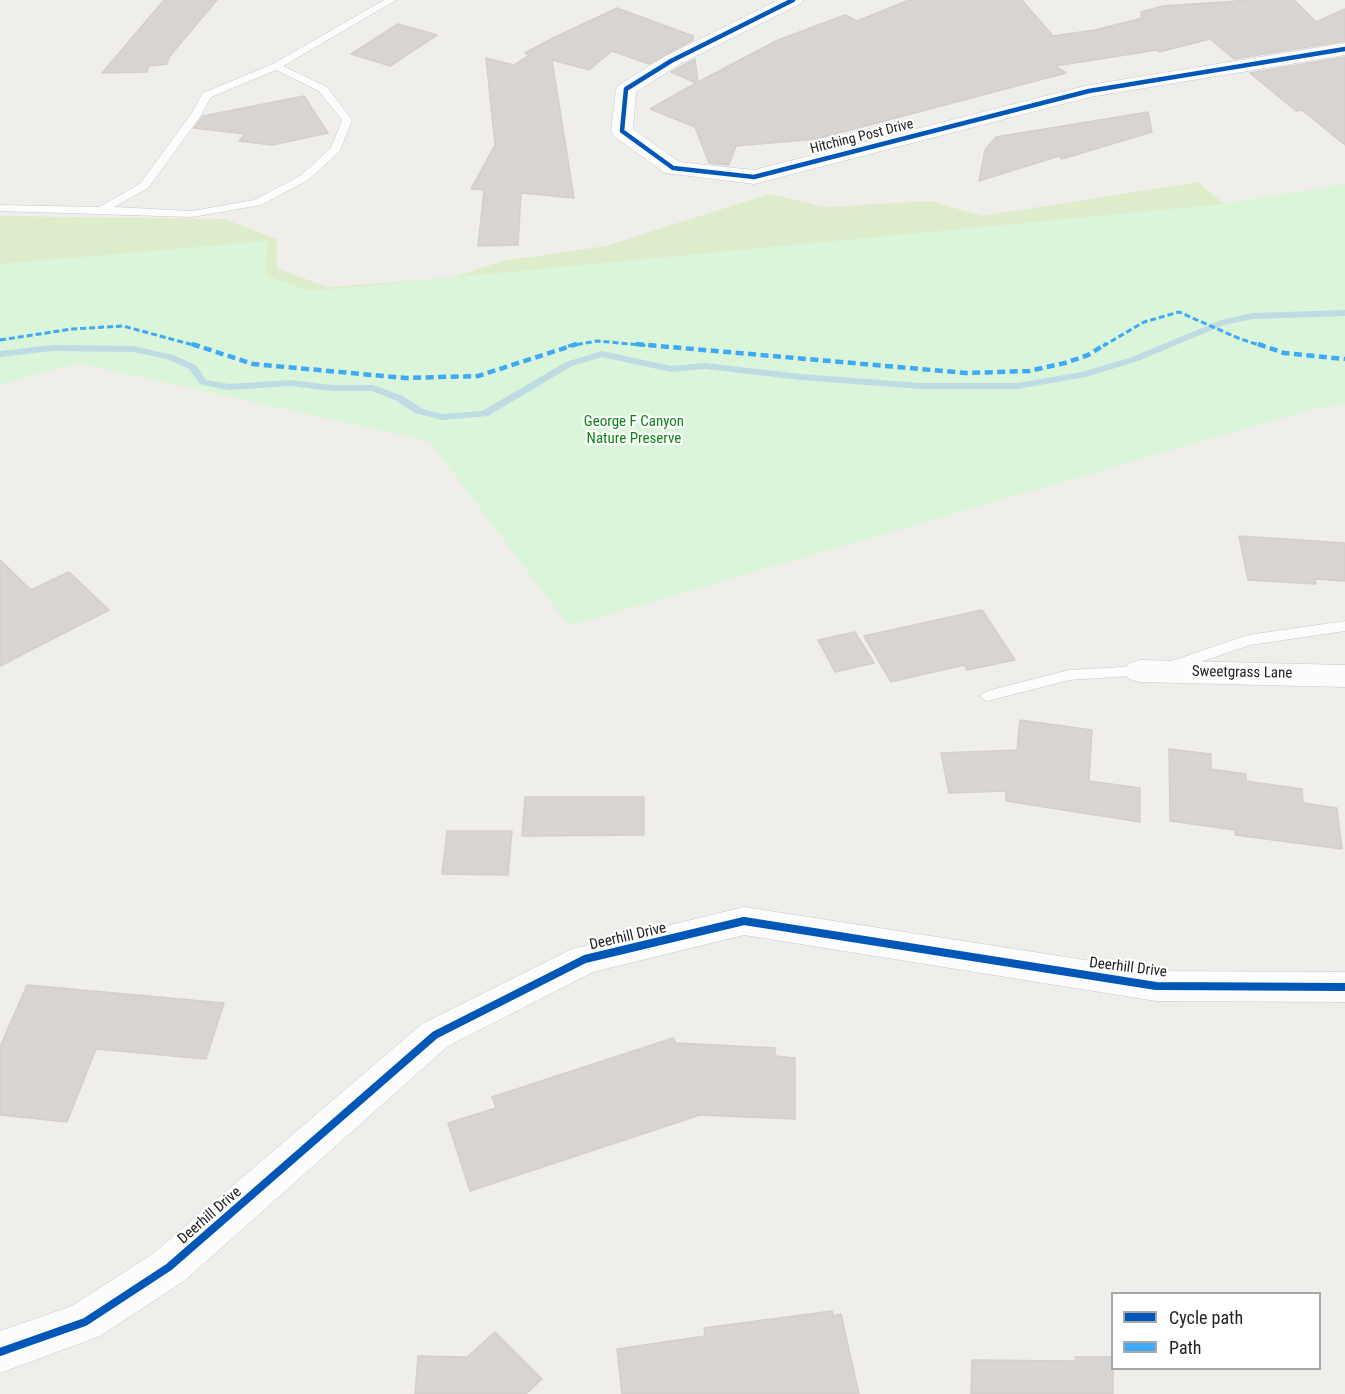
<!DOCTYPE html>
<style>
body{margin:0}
#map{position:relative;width:1345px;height:1394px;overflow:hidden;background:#f0eeeb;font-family:"Roboto Condensed",sans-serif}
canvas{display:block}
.legend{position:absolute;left:1111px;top:1292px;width:210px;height:78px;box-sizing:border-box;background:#fff;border:2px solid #a7a7a7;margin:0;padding:8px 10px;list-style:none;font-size:18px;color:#222}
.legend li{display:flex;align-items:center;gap:12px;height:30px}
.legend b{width:30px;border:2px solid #a7a7a7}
</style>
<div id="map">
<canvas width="1345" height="1394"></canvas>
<ul class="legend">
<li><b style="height:8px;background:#0057b8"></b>Cycle path</li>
<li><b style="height:8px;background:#3fa9f5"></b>Path</li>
</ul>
</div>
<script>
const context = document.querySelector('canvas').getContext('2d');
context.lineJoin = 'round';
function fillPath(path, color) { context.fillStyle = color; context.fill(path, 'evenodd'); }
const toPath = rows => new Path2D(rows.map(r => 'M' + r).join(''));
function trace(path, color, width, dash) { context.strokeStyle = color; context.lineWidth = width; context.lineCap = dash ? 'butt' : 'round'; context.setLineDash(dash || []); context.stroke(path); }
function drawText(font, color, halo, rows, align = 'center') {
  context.font = font + ' "Roboto Condensed",sans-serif'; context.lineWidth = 4.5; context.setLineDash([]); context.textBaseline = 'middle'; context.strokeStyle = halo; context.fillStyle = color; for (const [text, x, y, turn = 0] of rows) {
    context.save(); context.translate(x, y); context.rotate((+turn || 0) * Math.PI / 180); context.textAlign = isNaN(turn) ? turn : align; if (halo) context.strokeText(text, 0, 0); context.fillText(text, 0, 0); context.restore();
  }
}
const grass = toPath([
 [1198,182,1224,204,1345,184,1345,341,0,331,0,216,224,219,277,239,277,269,328,287,450,278,503,261,606,246,769,194,825,207,931,201,982,216]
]);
const park = toPath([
 [1345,184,1345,404,1309,410,569,626,429,441,77,363,0,385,0,264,268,241,265,275,310,291,1223,204]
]);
const stream = toPath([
 [1345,310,1345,316,1253,319,1224,325,1138,361,1086,377,1017,389,920,389,801,380,705,369,671,372,602,357,572,366,488,416,442,420,415,413,395,400,372,391,332,391,290,386,229,390,203,385,200,384,189,369,167,359,133,352,52,351,0,357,0,351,52,345,133,346,173,355,196,365,206,380,229,384,290,380,332,385,373,385,403,396,423,409,442,414,482,411,566,362,602,351,671,366,705,363,801,374,920,383,1017,383,1082,372,1132,357,1221,320,1253,313,1345,310]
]);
const building = toPath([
 [164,0,217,0,169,57,167,64,149,66,147,72,102,73,164,0],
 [909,0,1022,0,1053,36,1095,30,1142,18,1141,12,1163,6,1251,0,1294,0,1316,22,1345,9,1345,41,1234,59,1210,39,1159,52,1157,50,1055,66,1066,73,816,139,736,146,729,165,709,163,695,127,650,109,696,83,671,72,695,59,698,82,778,40,845,15,857,21,909,0],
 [617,8,693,36,693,40,649,64,612,51,589,70,552,60,574,198,521,193,518,245,478,246,484,190,471,189,495,145,486,58,514,65,529,55,525,53,549,40,617,8],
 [398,24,437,35,390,66,351,54,398,24],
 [1345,57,1345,145,1302,110,1296,111,1250,73,1345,57],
 [304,96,328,133,272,145,239,141,245,134,194,128,203,116,304,96],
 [1148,112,1152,132,1062,159,1059,156,979,181,985,150,996,137,1148,112],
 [1239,536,1345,543,1345,581,1315,579,1316,584,1248,580,1239,536],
 [0,560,31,590,69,572,109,610,0,666,0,560],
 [982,610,1015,660,967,670,964,665,891,682,864,636,982,610],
 [855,632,874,663,835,672,818,640,855,632],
 [1020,720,1092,730,1089,781,1140,788,1140,822,1006,801,1006,791,949,793,941,753,1017,750,1020,720],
 [1169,749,1211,754,1211,769,1246,774,1246,781,1302,789,1303,803,1337,808,1342,849,1235,835,1235,830,1170,821,1169,749],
 [525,797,644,797,644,835,522,836,525,797],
 [447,831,512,831,508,875,442,874,447,831],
 [27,985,224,1003,206,1059,96,1049,67,1122,0,1115,0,1047,27,985],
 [673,1038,676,1043,775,1048,775,1056,795,1058,795,1119,700,1115,470,1191,448,1123,496,1108,492,1097,673,1038],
 [832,1311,833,1316,841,1314,859,1394,622,1394,617,1349,705,1336,704,1328,832,1311],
 [495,1332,542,1379,526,1394,415,1394,418,1356,467,1357,495,1332],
 [1075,1357,1113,1357,1113,1394,971,1394,972,1360,1076,1361,1075,1357]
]);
const lane = toPath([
 [384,0,396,0,283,66,327,87,352,120,340,151,308,180,261,205,192,217,0,211,0,205,99,207,140,184,191,114,203,93,273,64,384,0],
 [276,70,319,91,342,120,331,148,300,176,254,200,192,211,114,207,148,188,200,117,211,97,276,70],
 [1345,621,1345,631,1250,645,1168,673,1161,668,1163,664,1248,635,1345,621],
 [1140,666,1145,667,1147,671,1145,675,1069,680,987,701,980,696,987,691,1069,670,1140,666]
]);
const street = toPath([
 [778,0,803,0,800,4,678,65,636,92,633,129,679,162,754,170,1089,85,1345,43,1345,55,1090,97,754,184,665,173,614,136,611,131,616,89,619,85,664,57,778,0],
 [1140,660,1345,665,1345,687,1140,682,1129,679,1124,671,1129,663,1140,660],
 [744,907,1156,971,1345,972,1345,1002,1156,1001,744,935,593,972,448,1046,184,1281,100,1336,0,1373,0,1331,72,1306,154,1253,422,1024,572,949,744,907]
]);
const quietFar1 = toPath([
 [0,340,72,329,123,326,197,346],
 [568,346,597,341,654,346],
 [1103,346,1144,322,1179,312,1238,338,1262,346]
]);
const quiet = toPath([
 [192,344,253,364,405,378,478,376,577,344],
 [636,344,966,373,1029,371,1065,363,1088,355,1106,344],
 [1258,344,1284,353,1345,359]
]);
const cyclewayFar1 = toPath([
 [793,0,671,61,626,89,622,131,673,168,754,177,1089,91,1345,49]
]);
const cycleway = toPath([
 [0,1352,85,1322,169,1267,435,1035,585,959,744,921,1156,986,1345,987]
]);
const farStreetnames = [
 ["Hitching Post Drive",862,137,-14]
];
const parkNames = [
 ["George F Canyon",634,422],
 ["Nature Preserve",634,439]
];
const streetNames = [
 ["Sweetgrass Lane",1242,673,1],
 ["Deerhill Drive",628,937,-13],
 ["Deerhill Drive",1128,968,7],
 ["Deerhill Drive",210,1216,-41]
];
fillPath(grass, '#ddeccb');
fillPath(park, '#daf5da');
fillPath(stream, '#bfdbe3');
fillPath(building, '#d7d4d2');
trace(building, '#d3d0cc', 1.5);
trace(lane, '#c9c8c7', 1);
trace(street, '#c9c8c7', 1);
fillPath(lane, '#fdfcfc');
fillPath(street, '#fdfcfc');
trace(quietFar1, '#3fa9f5', 3, [6, 3]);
trace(quiet, '#3fa9f5', 4.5, [8, 4.5]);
trace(cyclewayFar1, '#0057b8', 4.5);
trace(cycleway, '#0057b8', 8);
drawText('14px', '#222', '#fff', farStreetnames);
drawText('15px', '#0c8416', '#fff', parkNames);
drawText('15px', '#222', '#fff', streetNames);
</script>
